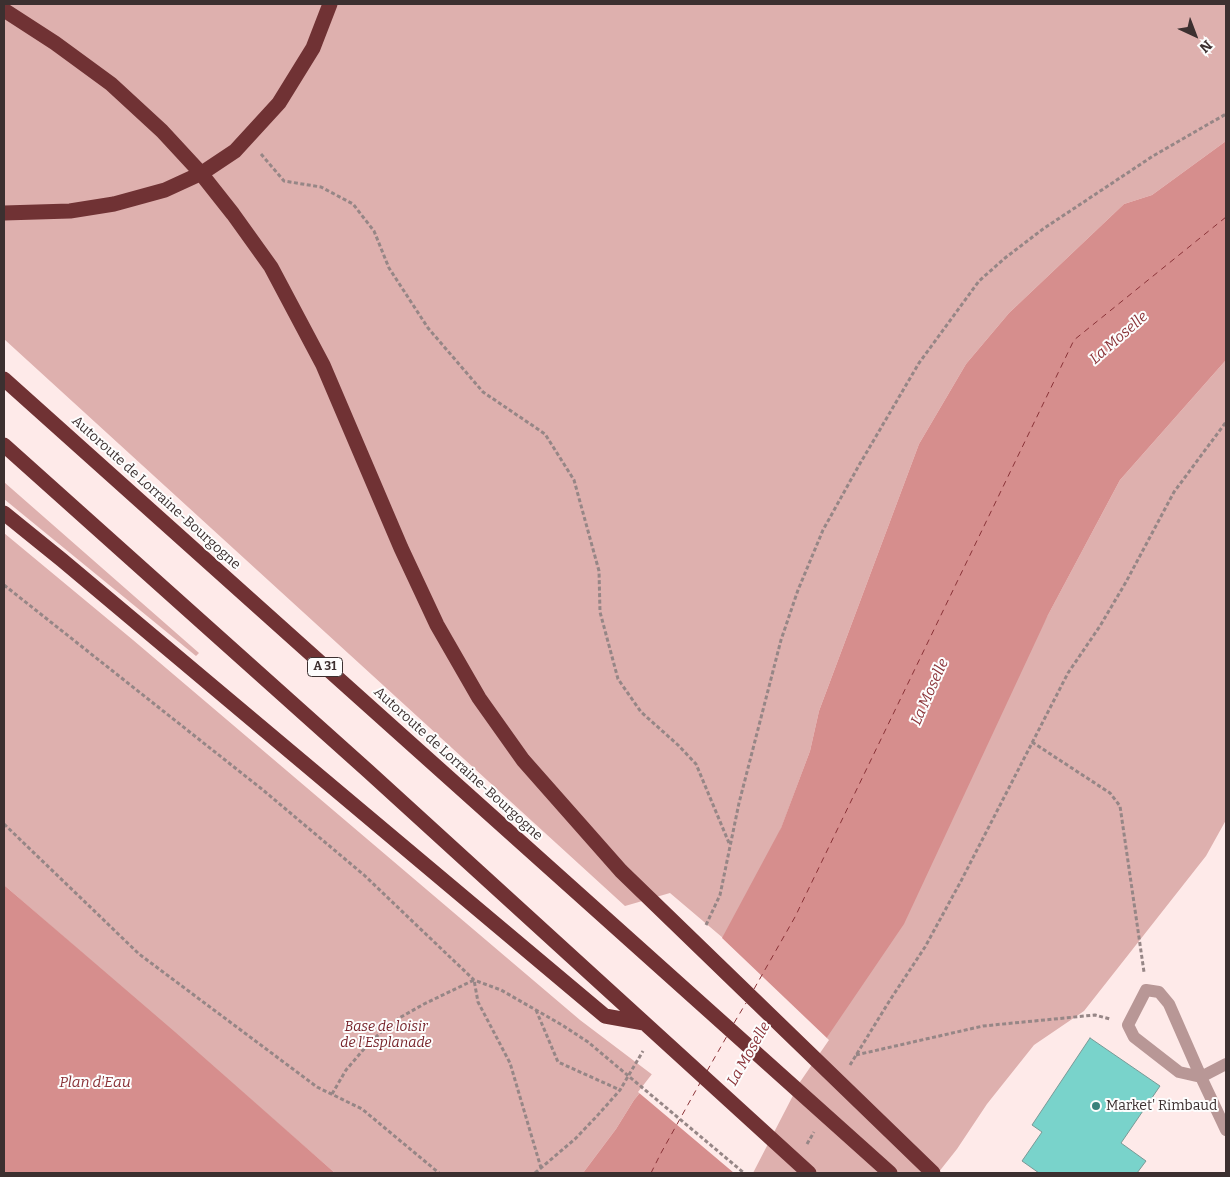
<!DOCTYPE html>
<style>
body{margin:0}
#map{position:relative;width:1230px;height:1177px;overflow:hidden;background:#feeae9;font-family:Bitter,serif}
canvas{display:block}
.frame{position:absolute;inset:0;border:5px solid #3c3030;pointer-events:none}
.north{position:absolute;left:1170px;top:10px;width:50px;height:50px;-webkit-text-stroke:4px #fdfdfd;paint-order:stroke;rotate:137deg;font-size:14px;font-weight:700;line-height:20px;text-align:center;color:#3c3030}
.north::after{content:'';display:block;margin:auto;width:18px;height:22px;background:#3c3030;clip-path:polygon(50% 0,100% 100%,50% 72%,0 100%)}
</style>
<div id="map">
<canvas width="1230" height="1177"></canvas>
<div class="frame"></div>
<div class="north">N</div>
</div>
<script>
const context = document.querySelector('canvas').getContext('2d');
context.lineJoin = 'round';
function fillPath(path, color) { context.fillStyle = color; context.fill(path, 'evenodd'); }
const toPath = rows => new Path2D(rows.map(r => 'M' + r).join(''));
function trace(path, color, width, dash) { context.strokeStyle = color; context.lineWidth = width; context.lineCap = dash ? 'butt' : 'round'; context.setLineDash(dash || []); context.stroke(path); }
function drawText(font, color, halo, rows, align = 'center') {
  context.font = font + ' Bitter,serif'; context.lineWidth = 4; context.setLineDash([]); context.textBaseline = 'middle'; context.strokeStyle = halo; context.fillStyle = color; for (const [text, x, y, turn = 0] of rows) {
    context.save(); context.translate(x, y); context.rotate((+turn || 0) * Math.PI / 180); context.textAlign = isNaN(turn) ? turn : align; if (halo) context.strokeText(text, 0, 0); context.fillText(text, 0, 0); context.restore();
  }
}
const green = toPath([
 [4,4,1226,4,1226,141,1152,195,1124,204,1009,313,966,364,919,444,819,711,810,751,779,834,723,938,670,893,625,906,4,339],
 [1226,360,1226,820,1206,856,1084,1011,1034,1045,987,1104,957,1149,938,1173,750,1173,1120,480],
 [4,482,199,653,196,656,4,499],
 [4,533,133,640,580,1020,654,1076,634,1100,616,1129,583,1173,335,1173,4,885]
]);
const water = toPath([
 [1226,141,1226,360,1120,480,1048,615,904,924,798,1080,750,1173,583,1173,616,1129,634,1100,654,1076,685,1007,781,828,810,751,819,711,919,444,966,364,1009,313,1124,204,1152,195],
 [4,885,175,1032,335,1173,4,1173]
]);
const pier = toPath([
 [721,937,829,1040,800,1082,753,1173,734,1173,638,1092,652,1074,682,1006]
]);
const ferry = toPath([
 [754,989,795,917,1074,340,1226,217],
 [734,1023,746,1003],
 [707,1071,727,1036],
 [651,1173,661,1153,700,1083]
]);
const building = toPath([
 [1090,1038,1160,1086,1121,1143,1146,1161,1137,1173,1039,1173,1022,1161,1042,1132,1032,1125,1090,1038]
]);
const path = toPath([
 [261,154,284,181,321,187,353,204,374,231,389,268,428,328,483,392,545,434,574,480,599,571,600,612,618,679,641,712,678,745,696,764,729,843],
 [4,585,263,790,364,875,474,980,501,990,562,1025,588,1042,744,1173],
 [1032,742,1110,793,1120,806,1144,972],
 [4,824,139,954,317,1087,362,1109,439,1173],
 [706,925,720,895,739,803,781,640,798,590,823,530,858,467,919,363,979,281,1005,258,1043,229,1153,156,1226,114],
 [536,1010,558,1062,620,1090],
 [856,1055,983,1026,1095,1015,1110,1019],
 [850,1065,890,1000,925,947,961,881,1068,673,1100,626,1126,582,1174,492,1226,422],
 [332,1094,346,1070,364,1049,382,1031,401,1017,424,1004,474,980,478,1002,510,1063,541,1168],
 [807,1144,814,1132],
 [535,1173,575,1139,597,1116,620,1090,643,1051]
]);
const service = toPath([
 [1226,1064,1201,1077,1179,1072,1134,1037,1128,1025,1146,990,1159,992,1169,1004,1201,1077,1226,1130]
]);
const motorway = toPath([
 [4,10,55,43,111,84,162,131,199,171,233,214,271,267,323,365,401,548,437,625,479,698,523,760,621,871,933,1173],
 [4,213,70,211,114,204,165,190,202,173,235,151,279,103,313,48,330,4],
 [4,379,890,1173],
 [4,445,368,771,809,1173],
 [4,513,62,560,605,1016,644,1023]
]);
const markers = [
 [1096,1106,5,"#3a817b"]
];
const shields = [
 [325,667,35]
];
const shieldNames = [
 ["A 31",325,667]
];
const streetNames = [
 ["Autoroute de Lorraine-Bourgogne",156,493,42],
 ["Autoroute de Lorraine-Bourgogne",458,764,42]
];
const parkNames = [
 ["Base de loisir",386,1027],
 ["de l'Esplanade",386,1043]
];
const poiNames = [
 ["Market' Rimbaud",1106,1106]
];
const waterNames = [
 ["La Moselle",1119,338,-41],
 ["La Moselle",930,692,-66],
 ["La Moselle",749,1054,-60],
 ["Plan d'Eau",95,1083]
];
fillPath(green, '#deb0ae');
fillPath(water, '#d68e8d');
fillPath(pier, '#feeae9');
trace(ferry, '#8a3338', 1, [6, 5]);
fillPath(building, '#79d3cb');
trace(building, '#799895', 1);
trace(path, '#968686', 3, [4, 2.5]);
trace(service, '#b89796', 12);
trace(motorway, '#703234', 15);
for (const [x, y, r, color] of markers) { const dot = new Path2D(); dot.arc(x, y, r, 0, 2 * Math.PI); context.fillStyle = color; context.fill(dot); trace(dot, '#fdfdfd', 2); }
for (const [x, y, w] of shields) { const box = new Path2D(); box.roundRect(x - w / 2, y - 9.5, w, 19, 4); context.fillStyle = '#fdfdfd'; context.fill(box); trace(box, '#3c3030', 1); }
drawText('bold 12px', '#3c3030', null, shieldNames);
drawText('14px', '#3c3030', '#fdfdfd', streetNames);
drawText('italic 14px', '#741f26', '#fdfdfd', parkNames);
drawText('14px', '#3c3030', '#fdfdfd', poiNames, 'left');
drawText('italic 15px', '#8a3338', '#fdfdfd', waterNames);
</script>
